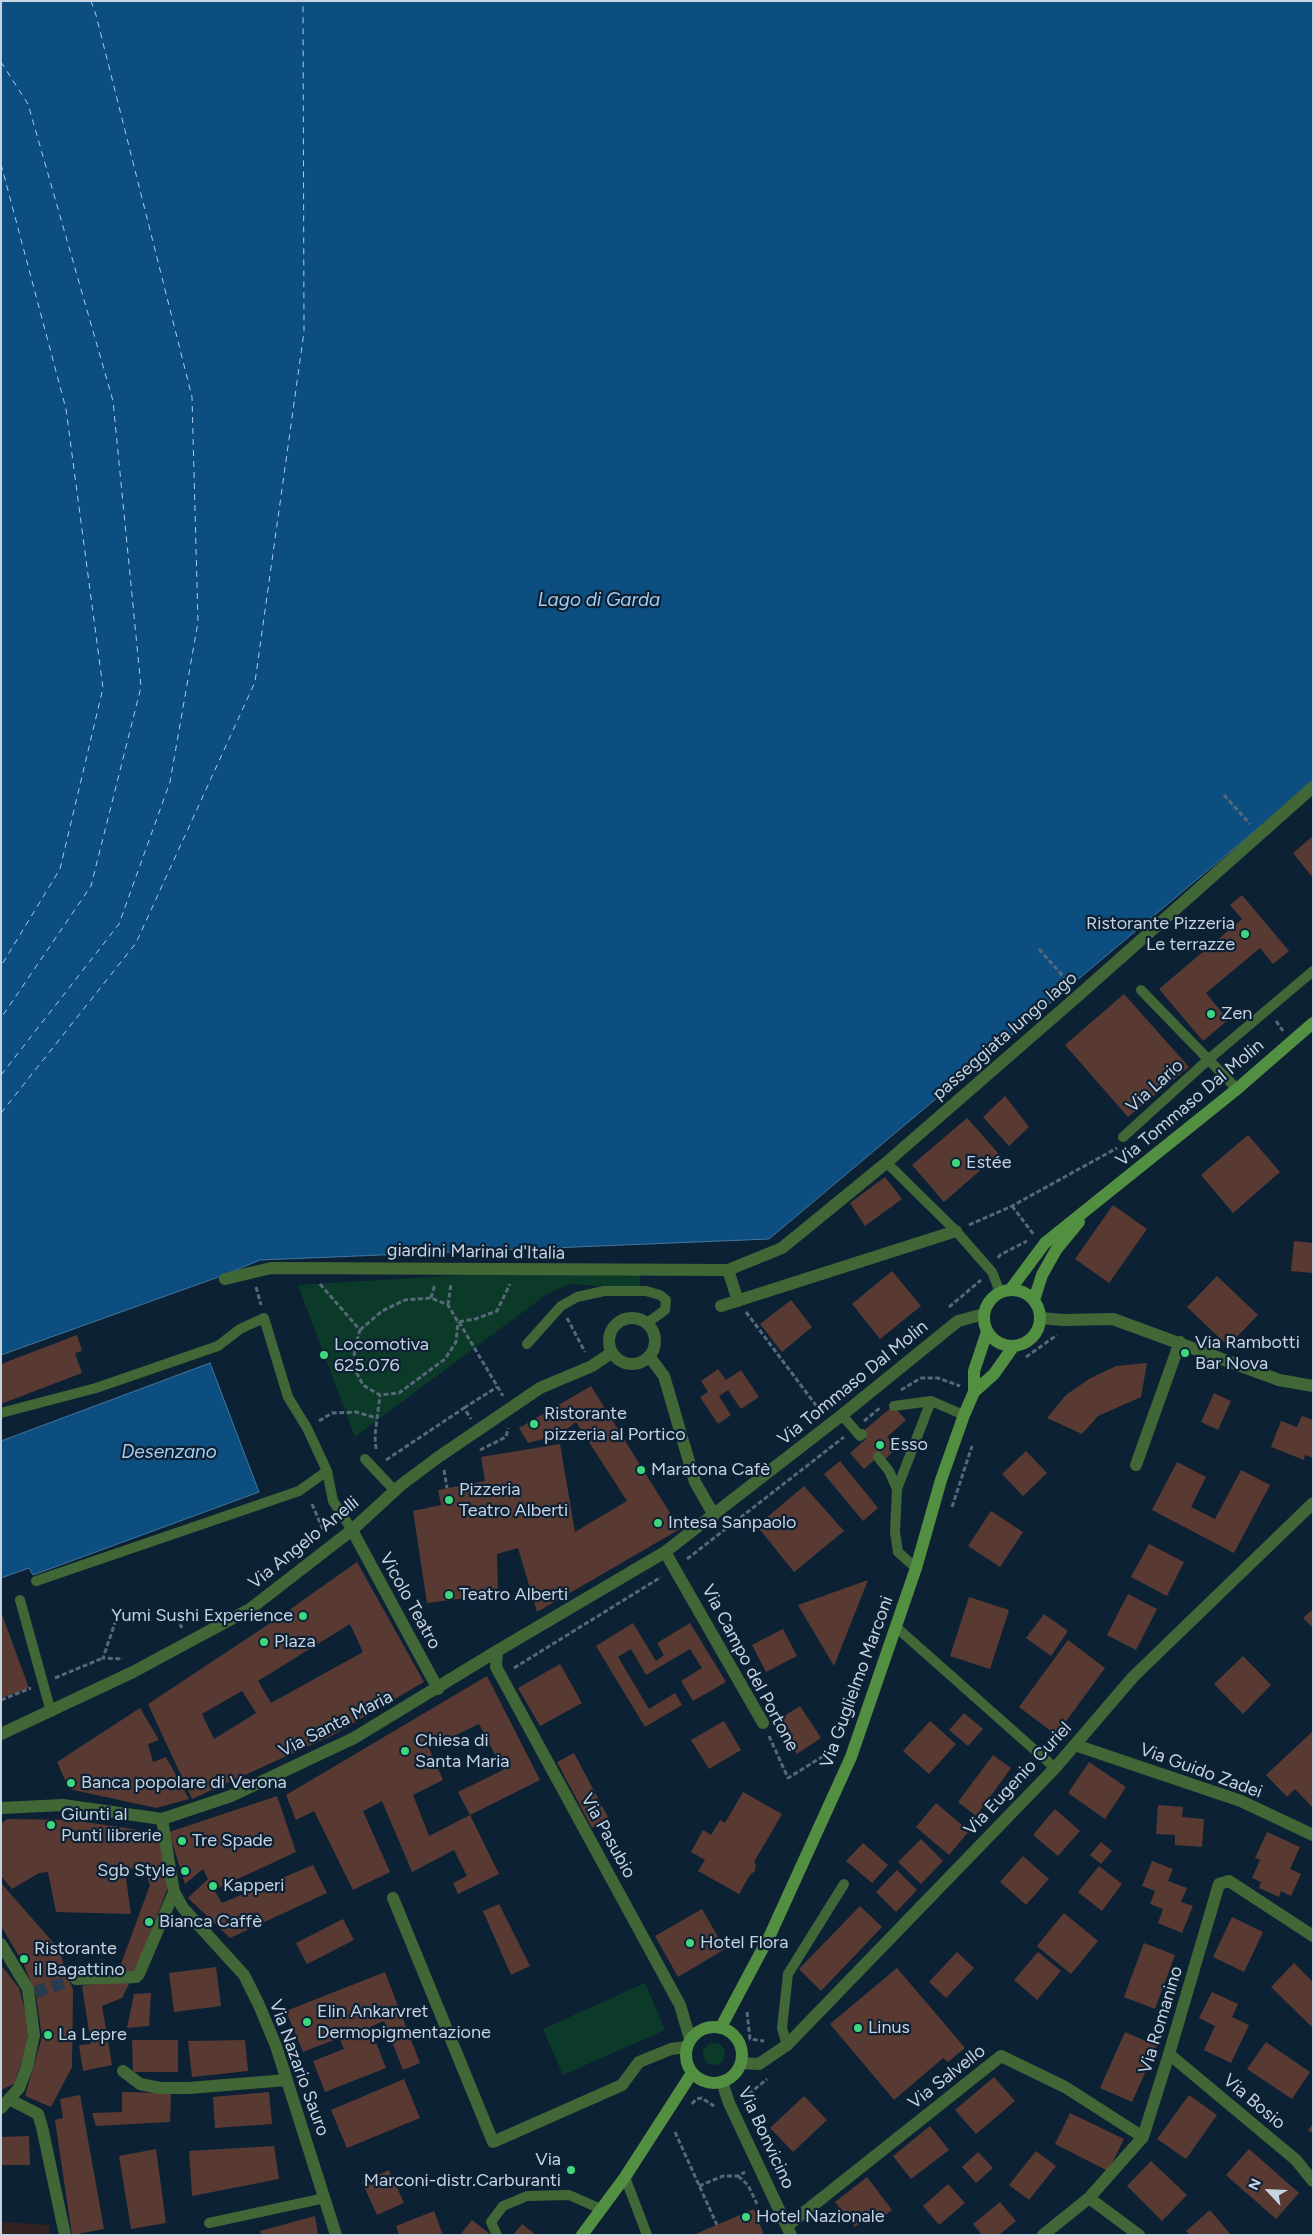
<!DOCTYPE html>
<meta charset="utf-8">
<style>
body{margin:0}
#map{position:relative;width:1314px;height:2236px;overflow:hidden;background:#0d2135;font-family:Figtree,sans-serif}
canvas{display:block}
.frame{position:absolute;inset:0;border:2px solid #c6d3e1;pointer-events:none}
.north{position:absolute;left:1244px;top:2166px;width:50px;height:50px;-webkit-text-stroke:4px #0d2135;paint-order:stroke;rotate:295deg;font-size:14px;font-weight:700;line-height:20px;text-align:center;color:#c6d3e1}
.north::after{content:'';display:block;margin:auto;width:18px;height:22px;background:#c6d3e1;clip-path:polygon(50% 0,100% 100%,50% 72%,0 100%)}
</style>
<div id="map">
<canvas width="1314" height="2236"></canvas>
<div class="frame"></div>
<div class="north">N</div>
</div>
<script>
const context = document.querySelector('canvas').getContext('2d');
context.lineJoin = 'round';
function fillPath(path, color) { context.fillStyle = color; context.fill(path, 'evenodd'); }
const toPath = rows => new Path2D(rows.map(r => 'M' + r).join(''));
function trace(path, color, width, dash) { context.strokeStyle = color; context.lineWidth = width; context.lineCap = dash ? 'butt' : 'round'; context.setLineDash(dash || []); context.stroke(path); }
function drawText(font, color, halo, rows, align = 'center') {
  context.font = font + ' Figtree,sans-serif'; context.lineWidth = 4.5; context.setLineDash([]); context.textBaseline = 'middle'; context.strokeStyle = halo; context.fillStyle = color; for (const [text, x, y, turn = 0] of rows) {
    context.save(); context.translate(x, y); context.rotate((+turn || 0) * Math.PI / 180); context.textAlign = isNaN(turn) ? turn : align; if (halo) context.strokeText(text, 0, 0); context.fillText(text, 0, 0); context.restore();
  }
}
const education = toPath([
 [1,2222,49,2225,50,2235,1,2235]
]);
const green = toPath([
 [640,1273,640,1289,570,1284,547,1294,355,1437,298,1285,481,1274],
 [645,1983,665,2030,563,2075,543,2029],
 '703 2054a11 11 0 1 1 22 0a11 11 0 1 1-22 0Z'
]);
const water = toPath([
 [1,1,1313,1,1313,782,769,1239,260,1260,224,1275,1,1355,1,1],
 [210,1363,259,1492,33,1575,29,1568,1,1578,1,1441,210,1363]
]);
const ferry = toPath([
 [1,62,28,104,113,401,141,687,91,886,1,1018],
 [1,164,66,409,103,688,60,869,1,966],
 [1,1075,119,924,170,782,198,622,192,397,96,15,91,1],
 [1,1113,136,943,255,682,304,332,303,1]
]);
const building = toPath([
 [1313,836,1313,878,1293,853],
 [1242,895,1289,951,1273,964,1260,948,1206,993,1228,1020,1203,1041,1159,989,1242,919,1230,905],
 [1124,994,1189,1067,1128,1117,1065,1045],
 [1005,1096,1029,1127,1009,1146,983,1117],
 [967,1118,999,1154,944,1202,912,1165],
 [1248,1135,1280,1172,1233,1213,1201,1175],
 [885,1177,902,1199,865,1226,850,1203],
 [1113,1205,1147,1229,1109,1283,1075,1259],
 [1294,1241,1313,1243,1313,1273,1291,1271],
 [892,1271,921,1306,880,1339,852,1304],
 [1217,1276,1258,1315,1228,1346,1187,1307],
 [791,1300,812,1327,782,1352,760,1324],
 [77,1335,82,1351,75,1353,82,1373,1,1404,1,1364],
 [1147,1363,1141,1397,1098,1416,1082,1434,1047,1418,1066,1395,1089,1379,1116,1366],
 [718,1369,726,1380,741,1370,759,1397,741,1409,728,1390,719,1396,731,1415,718,1424,700,1397,708,1392,701,1381],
 [591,1386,680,1529,537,1612,518,1548,497,1554,498,1594,427,1603,413,1511,441,1505,438,1490,485,1481,481,1457,560,1444,575,1532,627,1501,576,1422,559,1435,528,1443,519,1428],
 [1214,1393,1231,1401,1218,1430,1201,1422],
 [893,1406,906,1420,887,1437,897,1448,884,1460,880,1455,864,1469,850,1453,866,1439,861,1433],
 [1302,1416,1313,1420,1313,1458,1305,1455,1304,1460,1271,1447,1281,1421,1297,1427],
 [1026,1451,1047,1473,1023,1496,1002,1474],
 [840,1461,878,1508,863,1521,824,1474],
 [1177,1462,1206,1477,1191,1507,1215,1519,1241,1470,1270,1485,1234,1553,1152,1510],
 [804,1486,844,1531,794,1572,757,1526],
 [991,1511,1023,1532,1000,1567,968,1546],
 [1149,1544,1184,1562,1167,1596,1131,1577],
 [357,1562,424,1682,333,1735,192,1799,148,1704,275,1620],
 [350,1624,363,1652,271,1703,258,1681],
 [242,1691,256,1713,214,1739,202,1714],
 [868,1580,834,1666,798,1605],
 [1128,1594,1157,1609,1136,1650,1107,1635],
 [969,1597,1009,1610,990,1669,950,1656],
 [1313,1609,1313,1628,1303,1618],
 [1,1612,29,1688,1,1698],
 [1044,1614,1068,1631,1051,1656,1026,1638],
 [633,1623,656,1661,664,1655,657,1643,690,1623,726,1682,693,1701,681,1681,702,1668,690,1649,646,1675,631,1649,618,1657,649,1709,675,1693,682,1705,645,1727,596,1646],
 [783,1629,797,1656,766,1672,752,1645],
 [1068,1640,1105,1668,1056,1735,1019,1707],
 [1243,1656,1271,1685,1243,1714,1214,1684],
 [560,1664,582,1703,540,1726,518,1688],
 [487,1676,540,1780,470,1815,458,1792,503,1770,479,1724,429,1748,443,1780,413,1795,429,1836,470,1815,499,1874,458,1894,453,1883,467,1876,454,1850,412,1872,382,1801,363,1811,390,1872,353,1890,314,1811,296,1820,286,1795],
 [800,1706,821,1738,797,1754,776,1721],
 [140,1708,159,1740,148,1744,153,1762,166,1757,189,1799,156,1808,69,1789,57,1762],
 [964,1713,983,1729,968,1746,949,1730],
 [724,1721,741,1750,709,1769,691,1740],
 [930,1721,956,1744,929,1774,903,1751],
 [1313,1731,1313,1808,1295,1789,1287,1797,1266,1775],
 [574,1753,609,1819,592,1828,557,1762],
 [993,1755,1011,1768,976,1816,958,1802],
 [1089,1762,1126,1787,1105,1819,1068,1793],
 [743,1792,782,1814,754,1862,756,1865,755,1871,750,1875,739,1894,698,1871,705,1860,691,1852,703,1830,711,1835,720,1820,725,1823],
 [277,1796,296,1852,214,1890,222,1903,313,1865,327,1893,230,1938,188,1898,208,1879,203,1869,185,1884,169,1832],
 [936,1803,969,1831,949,1855,916,1827],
 [1158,1805,1183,1807,1182,1817,1204,1819,1202,1847,1175,1845,1175,1835,1156,1834],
 [1055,1809,1080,1831,1058,1856,1033,1835],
 [8,1819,71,1820,160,1833,168,1887,134,1975,118,1972,150,1885,143,1865,125,1871,131,1914,56,1912,48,1872,39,1873,12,1889,1,1876,1,1823],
 [1267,1832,1300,1847,1290,1869,1301,1874,1291,1896,1281,1891,1279,1897,1259,1888,1261,1882,1252,1878,1260,1860,1255,1858],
 [921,1839,943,1861,921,1884,898,1862],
 [1101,1842,1112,1851,1101,1864,1090,1855],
 [863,1843,888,1865,872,1883,846,1861],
 [1023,1856,1049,1879,1026,1905,1000,1882],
 [1152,1861,1173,1869,1168,1881,1187,1888,1181,1902,1193,1906,1182,1933,1158,1923,1163,1909,1150,1904,1155,1891,1142,1886],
 [1099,1866,1122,1884,1102,1911,1078,1892],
 [897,1870,917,1890,896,1912,876,1892],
 [1,1883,58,1948,73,1990,72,2067,51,2107,25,2096,42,2037,36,1995,23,1963,1,1926],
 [499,1904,530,1966,511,1975,483,1911],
 [860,1906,882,1927,821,1991,799,1969],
 [702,1909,725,1949,678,1977,655,1936],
 [1064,1913,1098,1941,1071,1974,1037,1946],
 [1232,1917,1263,1932,1244,1972,1213,1957],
 [343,1919,354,1940,307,1964,296,1943],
 [1144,1943,1175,1955,1155,2009,1124,1997],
 [957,1952,974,1968,946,1998,929,1982],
 [1038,1952,1061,1971,1037,2000,1014,1980],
 [1294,1963,1313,1982,1313,2028,1271,1987],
 [1,1965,19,1988,29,2026,24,2056,14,2084,1,2090],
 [216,1967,221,2006,174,2012,169,1973],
 [897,1968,965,2048,948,2062,943,2058,894,2100,830,2024],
 [385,1972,420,2063,403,2070,384,2021,370,2027,386,2068,325,2092,313,2061,344,2049,339,2038,303,2052,286,2011],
 [132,1978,122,1998,102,2006,112,2065,83,2071,79,2045,91,2044,82,1986],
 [1212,1992,1238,2004,1232,2017,1249,2025,1231,2063,1204,2050,1215,2026,1199,2018],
 [151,1993,149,2026,127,2028,134,1994],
 [1125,2032,1157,2046,1132,2102,1100,2088],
 [132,2040,178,2040,178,2072,133,2072],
 [245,2040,248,2071,192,2077,188,2041],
 [1266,2042,1310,2072,1292,2099,1247,2069],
 [994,2077,1015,2101,976,2134,955,2110],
 [404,2079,420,2118,347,2148,331,2110],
 [122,2092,171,2093,170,2122,96,2126,92,2113,122,2112],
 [269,2092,272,2124,215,2128,213,2097],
 [80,2095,104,2229,72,2235,55,2120,63,2118,60,2099],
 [1189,2095,1217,2115,1186,2159,1157,2139],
 [804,2096,827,2120,793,2152,770,2128],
 [1070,2113,1124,2139,1108,2171,1055,2144],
 [1313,2124,1313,2134,1308,2130],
 [930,2126,949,2150,911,2179,893,2156],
 [29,2136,30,2165,2,2165,1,2137],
 [274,2146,279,2179,192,2196,189,2151],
 [156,2149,166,2223,131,2229,119,2156],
 [1249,2149,1299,2193,1276,2219,1226,2175],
 [1036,2151,1056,2166,1029,2200,1009,2185],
 [978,2152,993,2168,976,2183,962,2167],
 [1151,2161,1187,2195,1162,2221,1127,2186],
 [389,2170,404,2203,377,2215,362,2182],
 [867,2177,892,2210,882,2218,876,2210,855,2227,835,2202],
 [948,2184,965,2203,939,2225,923,2206],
 [1000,2202,1016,2221,999,2235,982,2235,973,2224],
 [754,2209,764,2235,693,2235],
 [1210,2210,1231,2235,1190,2235,1186,2231],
 [434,2211,443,2235,399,2235,396,2226],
 [315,2216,318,2235,261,2235,260,2231],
 [472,2220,491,2235,460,2235],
 [522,2224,536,2235,513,2235]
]);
const pedestrianTunnel = toPath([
 [35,1992,70,1981]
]);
const path = toPath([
 [1224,795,1250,824],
 [1039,949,1069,983],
 [1276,1021,1283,1031],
 [1012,1206,1034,1235],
 [969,1225,1012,1206,1117,1148],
 [998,1258,1000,1255,1027,1241],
 [320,1284,360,1330,355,1348,353,1366,363,1385,380,1395,399,1393,445,1359,456,1342,458,1322],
 [256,1287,261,1305],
 [431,1298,435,1284],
 [448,1305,451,1284],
 [949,1307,981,1280],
 [746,1312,821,1412],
 [567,1318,585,1352],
 [459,1322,503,1396],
 [360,1330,382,1311,405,1300,431,1298,448,1305,458,1322,475,1319,497,1311,510,1284],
 [1026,1357,1057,1335],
 [901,1390,921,1378,938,1378,960,1386],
 [464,1408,497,1387],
 [319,1421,332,1413,356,1412,377,1418],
 [864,1421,881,1407],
 [376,1449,375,1435,380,1395],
 [480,1450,506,1437,508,1428],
 [386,1460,464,1408,471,1419],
 [444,1470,447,1488],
 [312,1504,324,1532],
 [952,1507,972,1446],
 [687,1559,844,1437],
 [173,1611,182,1628],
 [116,1620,103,1658,123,1659],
 [514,1668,661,1577],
 [55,1678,103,1658],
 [1,1700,31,1688],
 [769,1736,788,1778,833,1750,837,1751],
 [747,2012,750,2039,764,2041],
 [743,2099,767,2079],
 [692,2104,696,2099,702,2098,714,2106],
 [675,2132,717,2225],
 [738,2176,748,2185,757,2204],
 [699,2186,723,2176,738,2176,745,2172]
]);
const service = toPath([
 [1141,990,1237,1089],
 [1123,1137,1209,1059,1313,971],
 [891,1167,956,1231,992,1272,1000,1292],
 [527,1344,561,1306,577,1297,604,1291,646,1291,660,1295,666,1300,665,1310,647,1323],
 [894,1406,931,1401,964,1415],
 [1,1413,96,1388,218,1346,240,1329,264,1318,288,1397,307,1428,327,1471,333,1501,352,1530],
 [842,1415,860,1436,862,1434],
 [878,1457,889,1471,897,1489,895,1532,898,1552,916,1568],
 [365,1459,395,1491],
 [897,1489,931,1401],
 [36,1581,299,1491,327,1471],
 [20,1600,51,1712],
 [896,1627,1055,1768],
 [787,2045,782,2028,788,1974,844,1884],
 [625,2177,647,2235],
 [209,2223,325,2198],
 [497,2235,491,2222,503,2206,527,2196,569,2195,601,2209]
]);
const pedestrian = toPath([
 [728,1270,738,1301],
 [225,1279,271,1268,728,1270,782,1248,886,1163,1079,995,1313,787],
 [721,1306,956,1231],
 [352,1530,438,1689],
 [1,1808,63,1805,162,1819,231,1796,354,1738,497,1651],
 [162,1819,169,1863]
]);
const minor = toPath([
 '609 1341a23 23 0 1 1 46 0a23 23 0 1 1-46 0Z',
 [1041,1318,1063,1320,1113,1319,1279,1380,1313,1386],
 [649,1356,664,1376,695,1482,714,1515],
 [1136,1465,1180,1342],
 [665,1552,763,1723],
 [1,1734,133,1672,250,1609,352,1530,401,1485,437,1458,540,1388,592,1366,611,1353],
 [1075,1745,1241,1801,1313,1835],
 [169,1863,174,1892,183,1908,244,1975,259,2005,276,2046,336,2235],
 [393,1898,493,2142,622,2085,639,2062,671,2049,687,2047],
 [1,1944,28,1989,34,2035,27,2067,19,2088,1,2108],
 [76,1979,136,1977,139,1974,174,1892],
 [690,2039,680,2005,496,1667,497,1651,665,1552,842,1415,958,1321,984,1314],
 [1169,2054,1296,2160,1313,2181],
 [741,2063,759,2064,787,2045,1055,1768,1133,1677,1313,1503],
 [123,2071,140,2084,160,2088,189,2088,287,2080],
 [722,2082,729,2103,791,2235],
 [9,2099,38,2114,42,2127,65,2235],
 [1089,2198,1139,2235],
 [787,2226,1001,2056,1065,2087,1143,2137],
 [1043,2235,1089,2198,1143,2137,1169,2054,1219,1884,1229,1881,1313,1936]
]);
const secondary = toPath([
 '984 1318a28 28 0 1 1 56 0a28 28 0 1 1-56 0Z',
 [1010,1290,1045,1243,1237,1089,1313,1023],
 [1034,1300,1042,1275,1056,1250,1079,1222],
 [974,1392,974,1371,987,1332],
 '686 2055a28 28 0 1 1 56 0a28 28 0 1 1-56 0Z',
 [721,2027,771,1933,851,1757,916,1568,941,1480,964,1415,974,1392,994,1374,1013,1347],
 [582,2235,625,2177,692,2073]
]);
const markers = [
 [1245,934,5,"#3fd77d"],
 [1211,1014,5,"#3fd77d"],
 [956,1163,5,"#3fd77d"],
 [1185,1353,5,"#3fd77d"],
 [324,1355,5,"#3fd77d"],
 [534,1424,5,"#3fd77d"],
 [880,1445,5,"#3fd77d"],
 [641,1470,5,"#3fd77d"],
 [449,1500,5,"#3fd77d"],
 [658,1523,5,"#3fd77d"],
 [449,1595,5,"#3fd77d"],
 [303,1616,5,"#3fd77d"],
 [264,1642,5,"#3fd77d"],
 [405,1751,5,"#3fd77d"],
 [71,1783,5,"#3fd77d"],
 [51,1825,5,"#3fd77d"],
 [182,1841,5,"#3fd77d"],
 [185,1871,5,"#3fd77d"],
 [213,1886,5,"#3fd77d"],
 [149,1922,5,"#3fd77d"],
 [690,1943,5,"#3fd77d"],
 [24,1959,5,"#3fd77d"],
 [307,2022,5,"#3fd77d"],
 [858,2028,5,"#3fd77d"],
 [48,2035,5,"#3fd77d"],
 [571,2170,5,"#3fd77d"],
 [746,2217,5,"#3fd77d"]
];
const poiNames = [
 ["Ristorante Pizzeria",1235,924,"right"],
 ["Le terrazze",1235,945,"right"],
 ["Zen",1221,1014],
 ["Estée",966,1163],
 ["Via Rambotti",1195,1343],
 ["Bar Nova",1195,1364],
 ["Locomotiva",334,1345],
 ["625.076",334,1366],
 ["Ristorante",544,1414],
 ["pizzeria al Portico",544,1435],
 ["Esso",890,1445],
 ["Maratona Cafè",651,1470],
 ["Pizzeria",459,1490],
 ["Teatro Alberti",459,1511],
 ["Intesa Sanpaolo",668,1523],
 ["Teatro Alberti",459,1595],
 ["Yumi Sushi Experience",293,1616,"right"],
 ["Plaza",274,1642],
 ["Chiesa di",415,1741],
 ["Santa Maria",415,1762],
 ["Banca popolare di Verona",81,1783],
 ["Giunti al",61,1815],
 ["Punti librerie",61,1836],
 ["Tre Spade",192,1841],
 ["Sgb Style",175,1871,"right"],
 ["Kapperi",223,1886],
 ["Bianca Caffè",159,1922],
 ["Hotel Flora",700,1943],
 ["Ristorante",34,1949],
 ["il Bagattino",34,1970],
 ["Elin Ankarvret",317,2012],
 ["Dermopigmentazione",317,2033],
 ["Linus",868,2028],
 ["La Lepre",58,2035],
 ["Via",561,2160,"right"],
 ["Marconi-distr.Carburanti",561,2181,"right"],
 ["Hotel Nazionale",756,2217]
];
const streetNames = [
 ["passeggiata lungo lago",1005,1036,-41],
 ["Via Lario",1155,1086,-42],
 ["Via Tommaso Dal Molin",1190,1103,-40],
 ["giardini Marinai d'Italia",476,1252,1],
 ["Via Tommaso Dal Molin",853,1383,-39],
 ["Via Angelo Anelli",304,1543,-39],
 ["Vicolo Teatro",410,1601,61],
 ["Via Campo del Portone",750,1668,62],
 ["Via Guglielmo Marconi",857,1682,-70],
 ["Via Santa Maria",336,1724,-27],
 ["Via Guido Zadei",1201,1771,20],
 ["Via Eugenio Curiel",1018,1779,-47],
 ["Via Pasubio",608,1836,61],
 ["Via Romanino",1161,2020,-73],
 ["Via Nazario Sauro",299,2068,70],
 ["Via Salvello",947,2077,-38],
 ["Via Bosio",1254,2102,40],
 ["Via Bonvicino",766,2138,65]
];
const waterNames = [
 ["Lago di Garda",599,600],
 ["Desenzano",169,1452]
];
fillPath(education, '#342121');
fillPath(green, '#0c3a28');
fillPath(water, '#0b4e7f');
trace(water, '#43769c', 1);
trace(ferry, '#a7ccef', 1, [6, 5]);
fillPath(building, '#593a32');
trace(pedestrianTunnel, '#293c4f', 12, [12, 6]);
trace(path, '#566879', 3, [5, 2.5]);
trace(service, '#426737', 10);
trace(pedestrian, '#426737', 12);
trace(minor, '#426737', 12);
trace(secondary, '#528f41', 12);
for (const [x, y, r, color] of markers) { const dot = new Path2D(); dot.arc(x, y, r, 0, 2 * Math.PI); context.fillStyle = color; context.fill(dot); trace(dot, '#0d2135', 2); }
drawText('18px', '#c6d3e1', '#0d2135', poiNames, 'left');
drawText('18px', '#c6d3e1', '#0d2135', streetNames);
drawText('italic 19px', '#a7ccef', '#0d2135', waterNames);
</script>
